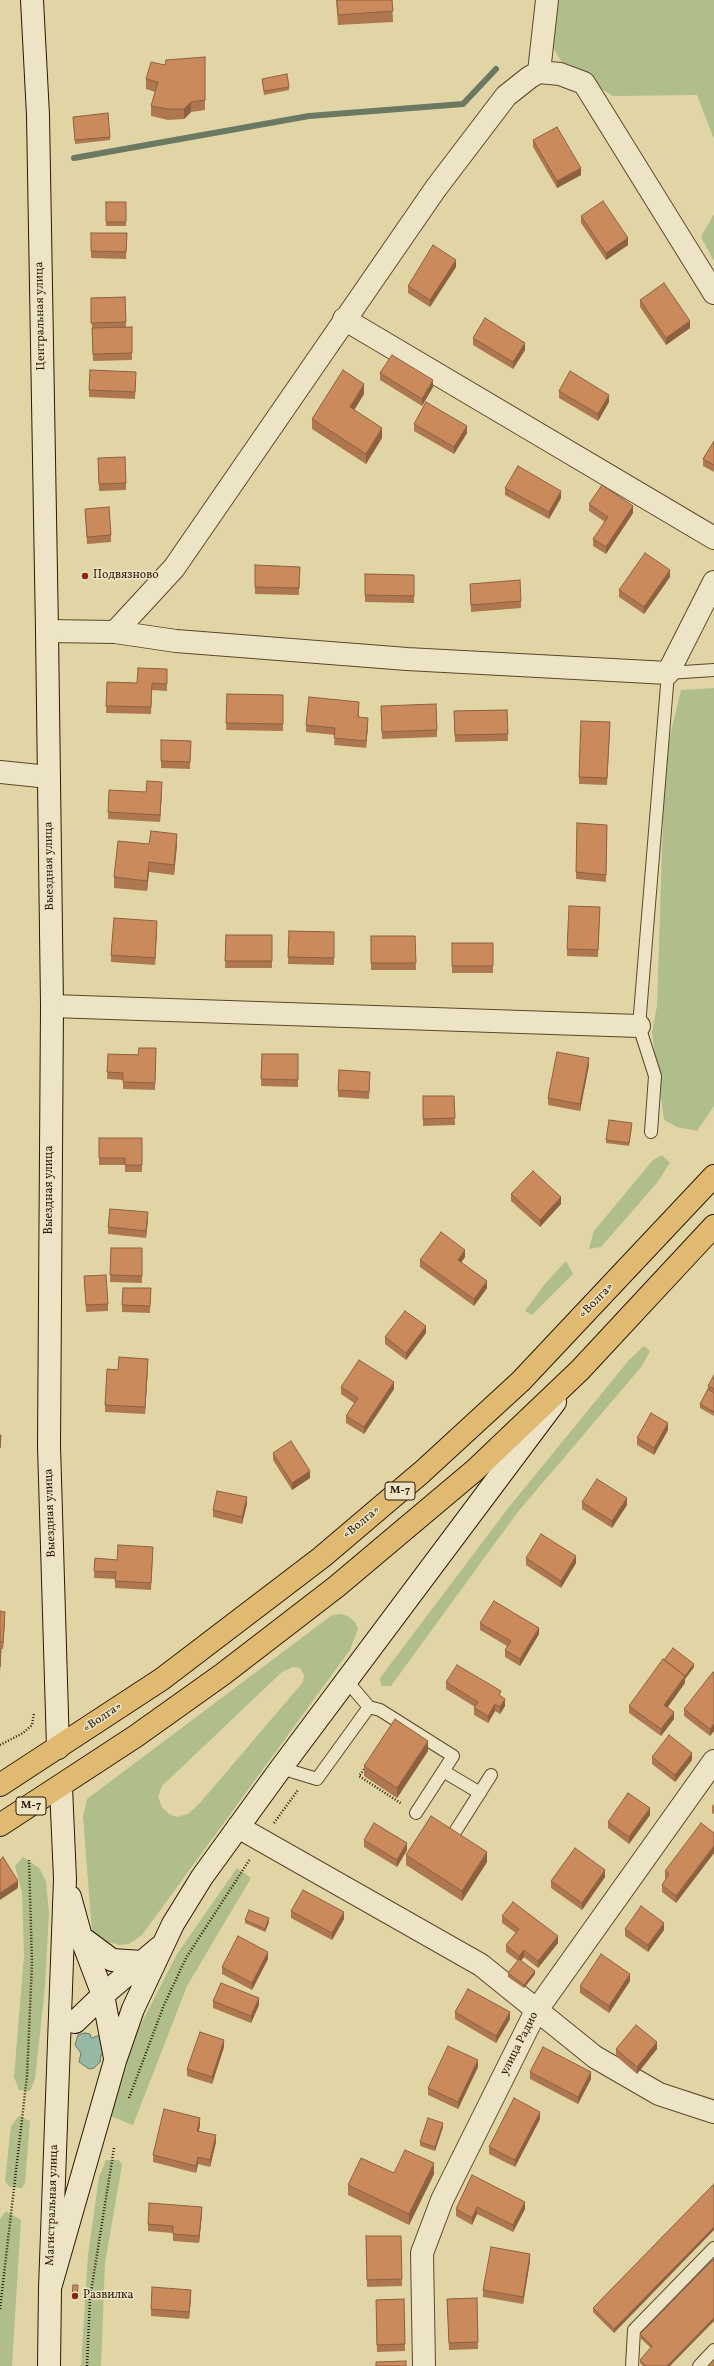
<!DOCTYPE html>
<meta charset="utf-8">
<style>
body{margin:0}
canvas{display:block;background:#e2d5a5}
</style>
<canvas width="714" height="2366"></canvas>
<script>
const context = document.querySelector('canvas').getContext('2d');
context.lineJoin = 'round';
function fillPath(path, color) { context.fillStyle = color; context.fill(path, 'evenodd'); }
const toPath = rows => new Path2D(rows.map(r => 'M' + r).join(''));
function trace(path, color, width, dash) { context.strokeStyle = color; context.lineWidth = width; context.lineCap = dash ? 'butt' : 'round'; context.setLineDash(dash || []); context.stroke(path); }
function drawText(font, color, halo, rows, align = 'center') {
  context.font = font + ' Vollkorn,serif'; context.lineWidth = 3; context.setLineDash([]); context.textBaseline = 'middle'; context.strokeStyle = halo; context.fillStyle = color; for (const [text, x, y, turn = 0] of rows) {
    context.save(); context.translate(x, y); context.rotate((+turn || 0) * Math.PI / 180); context.textAlign = isNaN(turn) ? turn : align; if (halo) context.strokeText(text, 0, 0); context.fillText(text, 0, 0); context.restore();
  }
}
const green = toPath([
 [557,0,714,0,714,139,697,95,613,96,563,65,553,47],
 [714,214,714,261,701,237],
 [714,688,714,1106,697,1131,677,1127,664,1120,652,1032,657,1006,665,757,681,690],
 [662,1155,670,1163,656,1184,601,1247,589,1249,594,1231,653,1160],
 [566,1261,573,1274,532,1315,525,1311,544,1285],
 [644,1346,650,1351,642,1366,517,1513,391,1686,381,1686,380,1678,509,1507,629,1360],
 [341,1614,348,1616,355,1622,358,1629,350,1650,142,1935,129,1944,119,1945,101,1940,92,1933,83,1816,87,1799,332,1615],
 [293,1667,300,1668,304,1675,303,1682,200,1803,188,1814,177,1817,169,1814,162,1807,158,1797,162,1786,282,1672],
 [23,1857,39,1868,46,1881,49,1913,45,1987,35,2079,30,2091,19,2090,14,2077,24,1956,22,1892,15,1866],
 [237,1868,251,1878,187,1986,133,2125,110,2116,139,2028,177,1954],
 [19,2116,30,2121,25,2183,22,2188,10,2187,5,2181,11,2126],
 [106,2160,119,2160,122,2165,105,2263,101,2366,81,2366,88,2255,99,2177],
 [6,2211,21,2220,12,2366,0,2366,0,2219]
]);
const water = toPath([
 [85,2033,90,2034,91,2038,101,2035,105,2053,101,2055,100,2062,94,2068,89,2069,79,2062,81,2053,75,2045,78,2035,85,2033]
]);
const stream = toPath([
 [74,158,309,116,463,104,496,69]
]);
const path = toPath([
 [0,1745,23,1733,32,1725,34,1713],
 [366,1769,365,1768,359,1776,402,1804],
 [274,1823,298,1790],
 [129,2098,164,2005,186,1958,250,1859],
 [0,2309,27,2076,32,1963,29,1860],
 [87,2366,90,2298,114,2148]
]);
const lane = toPath([
 [651,1132,655,1076,639,1026,668,673,714,670],
 [369,1707,380,1710,453,1756,416,1813],
 [281,1768,317,1779,369,1707,346,1680],
 [443,1771,480,1793],
 [453,1835,491,1775],
 [632,2366,634,2330,714,2248],
 [699,2366,714,2350]
]);
const street = toPath([
 [539,72,547,0],
 [344,319,714,538],
 [47,631,115,632,176,641,407,659,668,673,714,582],
 [115,632,174,568,436,188,506,96,530,77,539,72,560,74,584,83,714,293],
 [0,772,49,777],
 [52,1006,639,1026],
 [238,1827,481,1965,595,2057,659,2094,714,2112],
 [424,2366,422,2253,442,2200,536,2011,714,1761]
]);
const secondary = toPath([
 [32,0,38,115,47,631,52,1006,49,1446,58,1748],
 [70,1897,81,1937,103,1995,115,2058],
 [81,1937,112,1960,142,1962,160,1947],
 [75,2022,103,1995,142,1962],
 [50,2288,115,2061,133,2009,173,1924,202,1877,281,1768,555,1402],
 [49,2366,50,2288,65,1879,61,1787]
]);
const highway = toPath([
 [0,1785,162,1679,322,1557,422,1472,521,1381,714,1176],
 [0,1825,136,1736,223,1674,336,1587,475,1470,580,1370,714,1226]
]);
const wall = toPath([
 [336,0,392,0,393,22,338,25],
 [205,57,205,110,191,112,184,119,168,120,151,116,151,106,155,92,146,89,146,79,165,65],
 [262,79,289,87,289,90,264,95],
 [73,117,110,137,110,140,75,144],
 [533,140,581,175,557,188,533,147],
 [106,202,126,202,126,226,106,226],
 [581,216,628,245,606,260,581,223],
 [91,233,127,233,126,259,91,258],
 [456,267,430,307,408,293,408,286],
 [125,297,126,327,132,327,132,360,93,361,91,298],
 [640,300,690,328,666,345,640,307],
 [473,338,525,350,513,369,473,345],
 [380,373,433,387,422,406,380,380],
 [136,379,135,399,89,397,89,390],
 [559,391,609,402,598,421,559,398],
 [364,394,354,410,382,438,366,464,312,429,312,419],
 [414,424,467,433,454,454,414,431],
 [714,441,714,472,703,466,703,459],
 [98,458,126,483,126,490,99,491],
 [505,488,561,498,549,519,505,495],
 [589,504,633,513,606,554,593,546,593,539,605,522,589,511],
 [85,509,111,535,111,542,87,544],
 [300,567,299,595,255,594,255,587],
 [365,574,414,575,414,603,365,602],
 [670,577,644,614,619,597,619,590],
 [470,584,521,601,521,608,471,612],
 [167,669,167,691,152,690,151,714,106,713,107,682,137,683],
 [227,694,283,695,283,731,226,730],
 [359,709,359,717,368,725,366,748,334,745,335,735,306,732,306,725],
 [507,710,508,741,455,742,454,711],
 [381,713,437,730,437,737,382,739],
 [610,729,607,785,579,784,579,777],
 [161,740,191,741,190,769,161,768],
 [162,789,160,822,108,819,108,812,146,792],
 [577,823,607,825,606,882,576,879],
 [149,844,177,844,174,875,149,872,147,891,114,888,114,877],
 [600,907,598,957,567,956,567,949],
 [157,928,155,965,111,962,111,955],
 [289,931,334,932,334,965,288,964],
 [226,935,272,935,272,968,225,968],
 [371,936,415,936,416,970,371,970],
 [452,943,493,943,493,973,452,973],
 [108,1054,156,1055,155,1090,123,1089,123,1080,107,1079],
 [262,1054,298,1054,298,1087,261,1086],
 [589,1065,580,1111,548,1105,548,1098],
 [370,1079,369,1099,338,1097,338,1090],
 [423,1096,454,1096,455,1125,423,1126],
 [632,1126,629,1146,606,1143,606,1140],
 [99,1138,142,1138,142,1172,125,1172,125,1165,99,1165],
 [511,1194,561,1204,540,1227,511,1201],
 [148,1219,146,1238,108,1234,108,1227],
 [111,1248,142,1248,142,1283,110,1282],
 [465,1257,461,1262,487,1288,474,1306,420,1267,420,1260],
 [84,1276,108,1304,108,1311,86,1312],
 [151,1288,150,1313,122,1312,122,1305],
 [426,1333,406,1360,385,1344,385,1337],
 [148,1366,145,1414,105,1412,105,1405,118,1370],
 [714,1375,714,1416,700,1408,700,1404,708,1389,708,1386],
 [341,1387,394,1389,364,1434,346,1423,346,1416,354,1403,341,1394],
 [668,1430,654,1455,637,1445,637,1438],
 [273,1453,310,1478,292,1490,273,1460],
 [582,1502,627,1505,612,1528,582,1509],
 [247,1504,242,1524,213,1517,213,1510],
 [153,1554,151,1590,115,1588,115,1579,94,1578,95,1558,117,1560],
 [526,1558,576,1563,561,1588,526,1565],
 [0,1611,5,1619,3,1649,1,1649,0,1674],
 [480,1623,539,1634,520,1666,505,1657,505,1650,507,1646,480,1630],
 [664,1660,694,1667,685,1679,685,1683,668,1707,674,1719,661,1736,629,1713,629,1706],
 [714,1673,714,1731,710,1736,684,1716,684,1709],
 [446,1682,501,1696,505,1706,500,1714,495,1711,488,1723,474,1715,474,1708,475,1707,446,1689],
 [428,1751,397,1798,364,1776,364,1766],
 [652,1757,692,1760,675,1782,652,1764],
 [714,1804,714,1814,712,1813,712,1806],
 [650,1815,629,1844,608,1828,608,1822],
 [714,1833,714,1853,676,1903,662,1892,662,1885,666,1879,665,1878,665,1871],
 [364,1840,407,1850,397,1867,364,1847],
 [406,1855,487,1862,462,1901,406,1865],
 [605,1877,582,1910,551,1888,551,1881],
 [291,1911,344,1919,332,1940,291,1918],
 [502,1916,558,1943,538,1968,524,1957,521,1961,535,1974,524,1988,508,1977,508,1973,518,1961,506,1952,506,1945,516,1933,502,1923],
 [245,1920,269,1922,265,1932,245,1923],
 [625,1929,664,1930,648,1952,625,1936],
 [268,1959,252,1990,222,1974,222,1967],
 [630,1981,609,2013,580,1993,580,1986],
 [213,2001,259,2005,251,2023,213,2008],
 [455,2012,510,2019,496,2043,455,2019],
 [224,2047,212,2084,187,2076,187,2069],
 [616,2049,657,2049,637,2074,616,2056],
 [478,2067,458,2109,428,2095,428,2088],
 [530,2072,591,2079,578,2104,530,2079],
 [540,2119,515,2167,489,2154,489,2147],
 [200,2125,199,2131,216,2142,210,2167,198,2164,196,2173,153,2162,153,2155],
 [443,2127,435,2151,420,2146,420,2142],
 [394,2173,434,2174,409,2225,348,2195,348,2185],
 [472,2175,525,2209,513,2232,477,2214,472,2225,456,2216,456,2209],
 [714,2184,614,2333,593,2312,593,2308],
 [202,2214,199,2243,173,2241,173,2233,148,2231,148,2224],
 [366,2236,401,2236,402,2286,367,2287],
 [714,2259,670,2366,643,2366,640,2363,640,2360,651,2348,640,2338,640,2334],
 [530,2261,523,2304,483,2297,483,2290],
 [78,2289,77,2300,72,2300,72,2296],
 [191,2297,189,2319,151,2316,151,2309],
 [477,2298,478,2349,449,2350,447,2299],
 [404,2299,405,2351,377,2352,376,2300]
]);
const shadedWall = toPath([
 [191,102,191,112,184,119,184,109],
 [581,168,581,175,557,188,557,181],
 [628,238,628,245,606,260,606,253],
 [456,260,456,267,430,307,430,300],
 [690,321,690,328,666,345,666,338],
 [525,343,525,350,513,369,513,362],
 [433,380,433,387,422,406,422,399],
 [364,384,364,394,350,417,350,407],
 [609,395,609,402,598,421,598,414],
 [467,426,467,433,454,454,454,447],
 [382,428,382,438,366,464,366,454],
 [561,491,561,498,549,519,549,512],
 [633,506,633,513,606,554,606,547],
 [670,570,670,577,644,614,644,607],
 [368,718,368,725,366,748,366,741],
 [162,782,162,789,160,822,160,815],
 [177,834,177,844,174,875,174,865],
 [149,862,149,872,147,891,147,881],
 [157,921,157,928,155,965,155,958],
 [589,1058,589,1065,580,1111,580,1104],
 [561,1197,561,1204,540,1227,540,1220],
 [148,1212,148,1219,146,1238,146,1231],
 [465,1250,465,1257,458,1267,458,1260],
 [487,1281,487,1288,474,1306,474,1299],
 [426,1326,426,1333,406,1360,406,1353],
 [148,1359,148,1366,145,1414,145,1407],
 [394,1382,394,1389,364,1434,364,1427],
 [668,1423,668,1430,654,1455,654,1448],
 [310,1471,310,1478,292,1490,292,1483],
 [247,1497,247,1504,242,1524,242,1517],
 [627,1498,627,1505,612,1528,612,1521],
 [576,1556,576,1563,561,1588,561,1581],
 [5,1612,5,1619,3,1649,3,1642],
 [539,1628,539,1634,520,1666,520,1659],
 [694,1664,694,1667,685,1679,685,1683,664,1712,664,1705],
 [505,1699,505,1706,500,1714,500,1707],
 [495,1704,495,1711,488,1723,488,1716],
 [674,1712,674,1719,661,1736,661,1729],
 [714,1724,714,1731,710,1736,710,1729],
 [428,1741,428,1751,397,1798,397,1788],
 [692,1753,692,1760,675,1782,675,1775],
 [650,1808,650,1815,629,1844,629,1837],
 [407,1843,407,1850,397,1867,397,1860],
 [714,1846,714,1853,676,1903,676,1896],
 [487,1852,487,1862,462,1901,462,1891],
 [605,1870,605,1877,582,1910,582,1903],
 [18,1881,18,1888,0,1900,0,1893],
 [344,1912,344,1919,332,1940,332,1933],
 [269,1918,269,1922,265,1932,265,1929],
 [664,1923,664,1930,648,1952,648,1945],
 [558,1936,558,1943,538,1968,538,1961],
 [524,1950,524,1957,519,1963,519,1956],
 [268,1952,268,1959,252,1990,252,1983],
 [535,1971,535,1974,524,1988,524,1985],
 [630,1974,630,1981,609,2013,609,2006],
 [259,1998,259,2005,251,2023,251,2016],
 [510,2012,510,2019,496,2043,496,2036],
 [224,2040,224,2047,212,2084,212,2077],
 [657,2042,657,2049,637,2074,637,2067],
 [478,2060,478,2067,458,2109,458,2102],
 [591,2072,591,2079,578,2104,578,2097],
 [540,2112,540,2119,515,2167,515,2160],
 [200,2118,200,2125,197,2138,197,2131],
 [443,2123,443,2127,435,2151,435,2147],
 [216,2135,216,2142,210,2167,210,2160],
 [198,2157,198,2164,196,2173,196,2166],
 [434,2163,434,2174,409,2225,409,2214],
 [525,2202,525,2209,513,2232,513,2225],
 [202,2207,202,2214,199,2243,199,2236],
 [477,2207,477,2214,472,2225,472,2218],
 [714,2227,714,2230,614,2333,614,2329],
 [530,2254,530,2261,523,2304,523,2297],
 [191,2290,191,2297,189,2319,189,2312],
 [714,2318,714,2321,670,2366,667,2366]
]);
const building = toPath([
 [337,0,392,0,393,11,338,15,337,0],
 [205,57,205,100,191,102,184,109,168,109,151,106,158,82,146,79,151,62,165,65,166,60,205,57],
 [287,74,289,87,264,91,262,79,287,74],
 [108,113,110,137,75,140,73,117,108,113],
 [557,127,581,168,557,181,533,140,557,127],
 [603,201,628,238,606,253,581,216,603,201],
 [106,202,126,202,126,222,106,222,106,202],
 [91,233,127,233,126,252,91,251,91,233],
 [433,245,456,260,430,300,408,286,433,245],
 [664,283,690,321,666,338,640,300,664,283],
 [125,297,126,322,91,323,91,298,125,297],
 [485,318,525,343,513,362,473,338,485,318],
 [132,327,132,353,93,354,92,328,132,327],
 [392,355,433,380,422,399,380,373,392,355],
 [90,370,136,372,135,392,89,390,90,370],
 [343,370,364,384,350,407,382,428,366,454,312,419,343,370],
 [570,371,609,395,598,414,559,391,570,371],
 [426,402,467,426,454,447,414,424,426,402],
 [714,441,714,465,703,459,714,441],
 [125,457,126,483,99,484,98,458,125,457],
 [518,466,561,491,549,512,505,488,518,466],
 [602,485,633,506,606,547,593,539,608,517,589,504,602,485],
 [109,507,111,535,87,537,85,509,109,507],
 [645,553,670,570,644,607,619,590,645,553],
 [255,565,300,567,299,588,255,587,255,565],
 [365,574,414,575,414,596,365,595,365,574],
 [520,580,521,601,471,605,470,584,520,580],
 [138,668,167,669,167,684,152,683,151,707,106,706,107,682,137,683,138,668],
 [227,694,283,695,283,724,226,723,227,694],
 [309,697,359,702,358,717,368,718,366,741,334,738,335,728,306,725,309,697],
 [436,704,437,730,382,732,381,706,436,704],
 [507,710,508,734,455,735,454,711,507,710],
 [581,721,610,722,607,778,579,777,581,721],
 [161,740,191,741,190,762,161,761,161,740],
 [147,781,162,782,160,815,108,812,109,790,146,792,147,781],
 [577,823,607,825,606,875,576,872,577,823],
 [151,831,177,834,174,865,149,862,147,881,114,877,118,841,149,844,151,831],
 [569,906,600,907,598,950,567,949,569,906],
 [114,918,157,921,155,958,111,955,114,918],
 [289,931,334,932,334,958,288,957,289,931],
 [226,935,272,935,272,961,225,961,226,935],
 [371,936,415,936,416,963,371,963,371,936],
 [452,943,493,943,493,966,452,966,452,943],
 [139,1048,156,1048,155,1083,123,1082,123,1073,107,1072,108,1054,138,1055,139,1048],
 [557,1052,589,1058,580,1104,548,1098,557,1052],
 [262,1054,298,1054,298,1080,261,1079,262,1054],
 [339,1070,370,1072,369,1092,338,1090,339,1070],
 [423,1096,454,1096,455,1118,423,1119,423,1096],
 [609,1120,632,1123,629,1143,606,1140,609,1120],
 [99,1138,142,1138,142,1165,125,1165,125,1158,99,1158,99,1138],
 [533,1171,561,1197,540,1220,511,1194,533,1171],
 [110,1209,148,1212,146,1231,108,1227,110,1209],
 [441,1232,465,1250,458,1260,487,1281,474,1299,420,1260,441,1232],
 [111,1248,142,1248,142,1276,110,1275,111,1248],
 [106,1275,108,1304,86,1305,84,1276,106,1275],
 [123,1288,151,1288,150,1306,122,1305,123,1288],
 [405,1311,426,1326,406,1353,385,1337,405,1311],
 [119,1357,148,1359,145,1407,105,1405,107,1369,118,1370,119,1357],
 [359,1360,394,1382,364,1427,346,1416,358,1398,341,1387,359,1360],
 [714,1375,714,1389,708,1386,714,1375],
 [708,1389,714,1393,714,1412,700,1404,708,1389],
 [651,1413,668,1423,654,1448,637,1438,651,1413],
 [0,1435,1,1435,0,1448,0,1435],
 [291,1441,310,1471,292,1483,273,1453,291,1441],
 [597,1479,627,1498,612,1521,582,1502,597,1479],
 [217,1491,247,1497,242,1517,213,1510,217,1491],
 [541,1534,576,1556,561,1581,526,1558,541,1534],
 [118,1545,153,1547,151,1583,115,1581,116,1572,94,1571,95,1558,117,1560,118,1545],
 [494,1601,539,1628,520,1659,505,1650,511,1641,480,1623,494,1601],
 [0,1611,5,1612,3,1642,0,1642,0,1611],
 [673,1648,694,1664,685,1676,664,1660,673,1648],
 [0,1649,1,1649,0,1667,0,1649],
 [663,1659,685,1676,664,1705,674,1712,661,1729,629,1706,663,1659],
 [457,1665,501,1691,499,1695,505,1699,500,1707,495,1704,488,1716,474,1708,478,1702,446,1682,457,1665],
 [713,1672,714,1673,714,1724,710,1729,684,1709,713,1672],
 [395,1719,428,1741,397,1788,364,1766,395,1719],
 [669,1735,692,1753,675,1775,652,1757,669,1735],
 [628,1793,650,1808,629,1837,608,1822,628,1793],
 [431,1816,487,1852,462,1891,406,1855,431,1816],
 [374,1823,407,1843,397,1860,364,1840,374,1823],
 [701,1823,714,1833,714,1846,676,1896,662,1885,669,1874,665,1871,701,1823],
 [575,1848,605,1870,582,1903,551,1881,575,1848],
 [3,1857,18,1881,0,1893,0,1860,3,1857],
 [303,1890,344,1912,332,1933,291,1911,303,1890],
 [513,1902,558,1936,538,1961,524,1950,519,1956,506,1945,519,1929,502,1916,513,1902],
 [641,1906,664,1923,648,1945,625,1929,641,1906],
 [249,1910,269,1918,265,1929,245,1920,249,1910],
 [238,1936,268,1952,252,1983,222,1967,238,1936],
 [601,1954,630,1974,609,2006,580,1986,601,1954],
 [519,1959,535,1971,524,1985,508,1973,519,1959],
 [221,1983,259,1998,251,2016,213,2001,221,1983],
 [468,1989,510,2012,496,2036,455,2012,468,1989],
 [636,2025,657,2042,637,2067,616,2049,636,2025],
 [200,2032,224,2040,212,2077,187,2069,200,2032],
 [448,2046,478,2060,458,2102,428,2088,448,2046],
 [543,2047,591,2072,578,2097,530,2072,543,2047],
 [514,2098,540,2112,515,2160,489,2147,514,2098],
 [164,2109,200,2118,197,2131,216,2135,210,2160,198,2157,196,2166,153,2155,164,2109],
 [428,2118,443,2123,435,2147,420,2142,428,2118],
 [405,2150,434,2163,409,2214,348,2185,361,2158,394,2173,405,2150],
 [472,2175,525,2202,513,2225,477,2207,472,2218,456,2209,472,2175],
 [714,2184,714,2227,614,2329,593,2308,714,2184],
 [149,2203,202,2207,199,2236,173,2234,173,2226,148,2224,149,2203],
 [366,2236,401,2236,402,2279,367,2280,366,2236],
 [491,2247,530,2254,523,2297,483,2290,491,2247],
 [714,2259,714,2318,667,2366,646,2366,640,2360,652,2346,640,2334,714,2259],
 [73,2285,78,2285,77,2297,72,2296,73,2285],
 [152,2287,191,2290,189,2312,151,2309,152,2287],
 [477,2298,478,2342,449,2343,447,2299,477,2298],
 [404,2299,405,2344,377,2345,376,2300,404,2299],
 [714,2360,714,2366,708,2366,714,2360],
 [406,2361,406,2366,376,2366,376,2362,406,2361]
]);
const markers = [
 [85,576,4,"#8f2418"],
 [75,2296,4,"#8f2418"]
];
const shields = [
 [400,1491,30],
 [31,1806,30]
];
const shieldNames = [
 ["М-7",400,1491],
 ["М-7",31,1806]
];
const streetNames = [
 ["Центральная улица",41,316,-91],
 ["Выездная улица",50,866,-91],
 ["Выездная улица",50,1190,-90],
 ["«Волга»",597,1301,-46],
 ["Выездная улица",51,1513,-92],
 ["«Волга»",362,1523,-40],
 ["«Волга»",103,1718,-34],
 ["улица Радио",520,2044,-63],
 ["Магистральная улица",53,2205,-88]
];
const poiNames = [
 ["Подвязново",93,576],
 ["Развилка",83,2296]
];
fillPath(green, '#afbe8a');
fillPath(water, '#95b9a4');
trace(water, '#6b7962', 1);
trace(stream, '#6b7962', 6);
trace(lane, '#5a4829', 14);
trace(street, '#5a4829', 24);
trace(secondary, '#2c1900', 24);
trace(highway, '#2c1900', 24);
trace(path, '#2c1900', 2.5, [1, 2]);
trace(lane, '#ece4c4', 12);
trace(street, '#ece4c4', 22);
trace(secondary, '#ece4c4', 22);
trace(highway, '#e1ba72', 22);
fillPath(wall, '#ae774f');
fillPath(shadedWall, '#8d6140');
fillPath(building, '#ca8a5c');
trace(building, '#8d6140', 1);
for (const [x, y, r, color] of markers) { const dot = new Path2D(); dot.arc(x, y, r, 0, 2 * Math.PI); context.fillStyle = color; context.fill(dot); trace(dot, '#ece4c4', 1.5); }
for (const [x, y, w] of shields) { const box = new Path2D(); box.roundRect(x - w / 2, y - 9, w, 18, 3); context.fillStyle = '#ece4c4'; context.fill(box); trace(box, '#2c1900', 1); }
drawText('bold 11px', '#2c1900', null, shieldNames);
drawText('12px', '#2c1900', '#ece4c4', streetNames);
drawText('12px', '#2c1900', '#ece4c4', poiNames, 'left');
</script>
